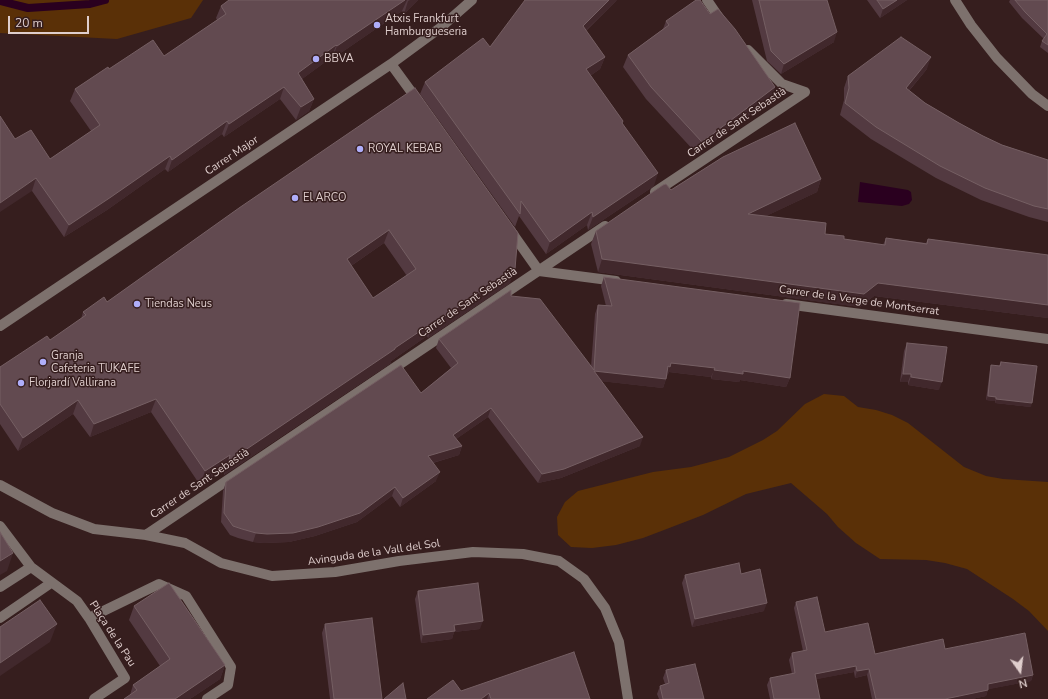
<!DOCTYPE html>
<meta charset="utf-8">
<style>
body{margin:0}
#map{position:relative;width:1048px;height:699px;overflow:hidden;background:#361e1e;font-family:"Nunito Sans",sans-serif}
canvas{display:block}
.north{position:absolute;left:1000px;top:651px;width:40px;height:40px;-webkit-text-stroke:3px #361e1e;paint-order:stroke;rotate:166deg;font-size:11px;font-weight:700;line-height:16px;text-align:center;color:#dfcecd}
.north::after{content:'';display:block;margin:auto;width:14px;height:18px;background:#dfcecd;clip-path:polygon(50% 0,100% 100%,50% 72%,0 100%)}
.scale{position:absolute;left:8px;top:16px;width:81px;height:18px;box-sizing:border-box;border:2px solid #dfcecd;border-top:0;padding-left:5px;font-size:12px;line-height:14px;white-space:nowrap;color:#dfcecd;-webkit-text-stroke:3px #361e1e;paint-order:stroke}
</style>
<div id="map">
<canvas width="1048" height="699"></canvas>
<div class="north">N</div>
<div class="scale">20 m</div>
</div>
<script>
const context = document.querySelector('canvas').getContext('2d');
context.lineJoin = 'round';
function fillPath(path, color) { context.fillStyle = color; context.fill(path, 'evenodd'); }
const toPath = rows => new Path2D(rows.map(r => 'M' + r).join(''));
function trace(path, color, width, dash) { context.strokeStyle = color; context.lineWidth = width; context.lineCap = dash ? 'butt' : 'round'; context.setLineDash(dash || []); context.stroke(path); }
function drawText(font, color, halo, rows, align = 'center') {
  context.font = font + ' "Nunito Sans",sans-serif'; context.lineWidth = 3; context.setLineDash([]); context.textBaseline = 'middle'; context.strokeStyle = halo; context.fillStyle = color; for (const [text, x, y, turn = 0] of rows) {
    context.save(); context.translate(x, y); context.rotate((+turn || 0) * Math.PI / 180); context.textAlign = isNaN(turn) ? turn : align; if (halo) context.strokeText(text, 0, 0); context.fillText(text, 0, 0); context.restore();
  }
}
const green = toPath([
 [0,0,203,0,191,18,117,39,0,33],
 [824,394,844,396,858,407,876,410,892,415,908,423,964,467,986,476,1003,479,1048,482,1048,631,1029,611,1013,599,967,569,945,563,926,560,880,559,856,543,838,527,827,514,791,483,746,494,703,515,664,530,643,538,616,545,592,548,571,547,558,535,557,517,565,502,578,491,653,472,691,467,729,457,763,440,777,431,805,404]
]);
const water = toPath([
 [860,182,908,190,911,192,912,200,909,204,902,206,858,202]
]);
const stream = toPath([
 [0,1,28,8,90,4,105,0]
]);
const minor = toPath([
 [707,0,722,22],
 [955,0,971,25,997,58,1032,94,1048,106],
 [748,50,782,84,805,92],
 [391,64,418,101],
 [655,192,805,92],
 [510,230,539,271,616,281],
 [786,304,1048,339],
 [0,326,391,64,440,28,472,0],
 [0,485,52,513,94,529,146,535,185,543,221,563,272,576,335,572,399,561,473,552,523,554,559,561,584,579,605,608,619,642,628,699],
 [0,526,31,567,77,601,89,618,125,678,94,699],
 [146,535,605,226],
 [0,587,31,567],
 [0,618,51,583],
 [89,618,159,584,186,596,231,667,228,685,207,699]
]);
const wall = toPath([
 [229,0,418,0,404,14,402,11,332,59,332,57,302,79,314,99,309,111,296,120,280,99,224,137,222,134,168,172,165,169,107,210,64,237,32,191,15,139,50,159,91,131,70,101,75,89,109,69,164,56,217,20,216,18,221,6],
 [617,0,586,31,605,57,600,69,590,76,623,121,622,124,654,186,588,230,587,225,546,254,519,216,515,227,420,94,425,82,490,47],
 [752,0,827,0,834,42,781,74,767,61],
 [867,0,907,0,880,18],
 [1010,0,1048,0,1048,53,1040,47,1042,41,1044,39,1022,18,1009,2],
 [710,14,775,87,771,99,697,154,646,99,623,67,628,55,663,29,666,21],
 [927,69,909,91,925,103,959,123,983,136,1002,145,1048,160,1048,222,1029,217,981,200,936,178,871,139,840,115,844,100,844,88,848,76],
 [415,88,510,283,428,338,427,336,391,361,391,363,224,475,225,468,200,485,151,412,90,437,73,414,18,451,0,424,0,367,50,340,81,319,83,312,107,302],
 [384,243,407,276,373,298,351,266],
 [821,179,817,192,766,216,825,234,844,239,883,245,886,238,926,243,928,239,1048,255,1048,318,874,296,860,307,598,272,591,244,596,231,671,190],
 [604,277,790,378,786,387,740,380,739,382,711,379,711,377,669,372,667,376,667,375,666,379,663,388,601,381,640,446,561,478,538,483,488,417,456,439,462,446,459,455,433,463,436,481,400,507,392,496,357,522,315,536,289,542,264,543,253,542,238,538,230,535,221,522,223,491,226,482,421,393,451,368,436,348,439,339,511,296,591,367,595,314,598,305,606,306,601,286],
 [907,343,939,390,908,385,908,382,900,382,904,351],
 [1001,362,1031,407,995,403,995,401,986,400,990,369,991,365,999,366],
 [685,575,764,611,692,627,682,583],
 [418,591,480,629,454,632,452,639,421,643,415,599],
 [796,602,825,632,875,654,945,649,1033,675,1031,681,988,689,986,696,972,699,872,699,867,675,855,678,854,672,816,679,820,699,770,699,767,685,770,678,792,674,789,660,792,653,803,651,794,608],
 [134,606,225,665,220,679,190,699,124,699,130,695,133,685,160,666,129,620],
 [325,624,382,699,330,699,322,633],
 [666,670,704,699,659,699,657,694,660,686,665,684,663,678],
 [461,691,590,699,427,699]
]);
const shadedWall = toPath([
 [405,0,407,0,402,11,332,59,337,46],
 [410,0,418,0,404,14,408,1],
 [609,0,617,0,578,38,583,26],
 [897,0,907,0,880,18,883,9],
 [837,32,834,42,781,74,784,64],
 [336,45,332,57,294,85,298,73],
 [605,57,600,69,581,82,586,69],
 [931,57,927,69,901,100,906,88],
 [284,87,280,99,224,137,229,124],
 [775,87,771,99,697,154,702,142],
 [314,99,309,111,296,120,301,107],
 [227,121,222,134,168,172,172,160],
 [170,156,165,169,107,210,64,237,69,225],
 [658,173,654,186,588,230,593,217],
 [36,178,32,191,0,212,0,203],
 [821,179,817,192,743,227,748,214],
 [592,212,587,225,546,254,550,242],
 [389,230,384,243,342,272,347,259],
 [602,259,878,283,1048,305,1048,318,874,296,860,307,598,272],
 [515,269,510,283,428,338,433,324],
 [432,323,427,336,391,361,391,363,224,475,229,461],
 [671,363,715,368,711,377,669,372,667,376,665,375,668,366],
 [714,370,743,371,790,378,786,387,740,380,739,382,711,379],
 [594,371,666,379,663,388,591,380],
 [903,374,911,374,908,382,900,382],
 [911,377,942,382,939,390,908,385],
 [988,396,996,397,995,401,986,400],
 [156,399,151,412,90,437,94,424],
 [996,399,1032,403,1031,407,995,403],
 [78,400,73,414,18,451,23,438],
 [491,408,488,417,449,444,453,435],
 [643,437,640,446,561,478,538,483,542,474],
 [462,446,459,455,425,465,428,456],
 [230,455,225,468,200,485,205,471],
 [440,472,436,481,400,507,403,498],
 [395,487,392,496,357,522,315,536,289,542,264,543,253,542,256,533],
 [13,553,7,571,0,575,0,561],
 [767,603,764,611,692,627,695,619],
 [483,621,480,629,454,632,452,639,421,643,423,635,454,625],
 [57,624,50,642,0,676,0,663],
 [225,665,220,679,190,699,175,699],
 [856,666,854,672,813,680,815,674],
 [869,669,867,675,855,678,857,671],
 [1033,675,1031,681,985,690,988,684],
 [988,690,986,696,972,699,945,699],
 [489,693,487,699,481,699]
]);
const building = toPath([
 [229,0,405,0,337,46,336,45,298,73,314,99,301,107,284,87,229,124,227,121,172,160,170,156,111,197,69,225,36,178,0,203,0,116,15,139,31,130,50,159,100,125,75,89,108,67,109,69,153,40,164,56,226,14,221,6,229,0],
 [525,0,609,0,583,26,605,57,586,69,623,121,622,123,658,173,593,217,592,212,550,242,521,201,520,214,425,82,483,38,490,47,525,0],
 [696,0,700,0,710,14,718,9,735,29,775,87,702,142,651,87,628,55,669,25,666,21,696,0],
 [759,0,827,0,837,32,784,64,771,51,759,0],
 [877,0,897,0,883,9,877,0],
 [1015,0,1048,0,1048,45,1042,41,1047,34,1025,12,1015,0],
 [901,37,931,57,906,88,925,103,959,123,983,136,1002,145,1048,160,1048,209,1034,206,985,188,940,166,876,127,845,103,849,88,848,76,901,37],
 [415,88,518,233,515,269,433,324,432,323,395,348,395,349,229,461,230,455,205,471,156,399,94,424,78,400,23,438,0,404,0,367,47,336,50,340,86,315,83,312,104,297,107,302,239,208,415,88],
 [389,230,416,269,373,298,347,259,389,230],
 [795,123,821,179,748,214,826,223,825,234,844,236,844,239,885,245,886,238,927,244,928,239,1048,255,1048,305,878,283,864,294,602,259,596,231,663,185,666,184,671,190,723,157,795,123],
 [604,277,800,303,790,378,743,371,743,374,714,370,715,368,671,363,670,367,668,366,666,379,594,371,643,437,564,469,542,474,491,408,453,435,462,446,428,456,440,472,403,498,395,487,360,513,318,527,293,533,267,534,256,533,242,529,233,526,224,513,226,482,401,365,421,393,458,363,439,339,511,290,511,296,540,299,594,370,598,305,612,306,604,277],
 [907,343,947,347,942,382,911,377,911,374,903,374,907,343],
 [1001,362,1037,366,1032,403,996,399,996,397,988,396,991,365,1000,366,1001,362],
 [0,532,13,553,0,561,0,532],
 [739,563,741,574,760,569,767,603,695,619,685,575,739,563],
 [169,583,225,665,175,699,124,699,137,690,133,685,170,659,134,606,169,583],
 [478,583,483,621,454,625,455,631,423,635,418,591,478,583],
 [817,597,825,632,868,623,875,654,943,639,945,649,1025,633,1033,675,988,684,988,690,945,699,876,699,869,669,857,671,856,666,815,674,820,699,774,699,770,678,795,673,792,653,807,650,796,602,817,597],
 [40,600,57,624,0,663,0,627,40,600],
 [372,618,382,699,334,699,325,624,372,618],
 [574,652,590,699,491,699,489,693,481,699,427,699,453,680,461,691,574,652],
 [695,664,704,699,663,699,660,686,669,683,666,670,695,664],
 [403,683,406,699,384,699,403,683]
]);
const markers = [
 [377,25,4,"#afaefa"],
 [316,59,4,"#afaefa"],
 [360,149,4,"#afaefa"],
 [295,198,4,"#afaefa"],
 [137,304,4,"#afaefa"],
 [43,362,4,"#afaefa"],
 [21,383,4,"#afaefa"]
];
const poiNames = [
 ["Atxis Frankfurt",385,19],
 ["Hamburgueseria",385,32],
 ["BBVA",324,59],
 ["ROYAL KEBAB",368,149],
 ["El ARCO",303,198],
 ["Tiendas Neus",145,304],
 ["Granja",51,356],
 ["Cafeteria TUKAFE",51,369],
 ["Florjardí Vallirana",29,383]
];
const streetNames = [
 ["Carrer de Sant Sebastià",737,123,-34],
 ["Carrer Major",232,156,-34],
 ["Carrer de la Verge de Montserrat",859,301,8],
 ["Carrer de Sant Sebastià",468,303,-34],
 ["Carrer de Sant Sebastià",200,484,-34],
 ["Avinguda de la Vall del Sol",374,553,-8],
 ["Plaça de la Pau",112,634,57]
];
fillPath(green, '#5a3007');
fillPath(water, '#2a001f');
trace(stream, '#2a001f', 8);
trace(minor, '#7d716d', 10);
fillPath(wall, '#533a41');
fillPath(shadedWall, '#41282c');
fillPath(building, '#624a50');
trace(building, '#755f63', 1);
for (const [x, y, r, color] of markers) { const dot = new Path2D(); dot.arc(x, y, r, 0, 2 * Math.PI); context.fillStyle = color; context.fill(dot); trace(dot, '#361e1e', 1.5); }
drawText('11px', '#dfcecd', '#361e1e', poiNames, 'left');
drawText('11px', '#dfcecd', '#361e1e', streetNames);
</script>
